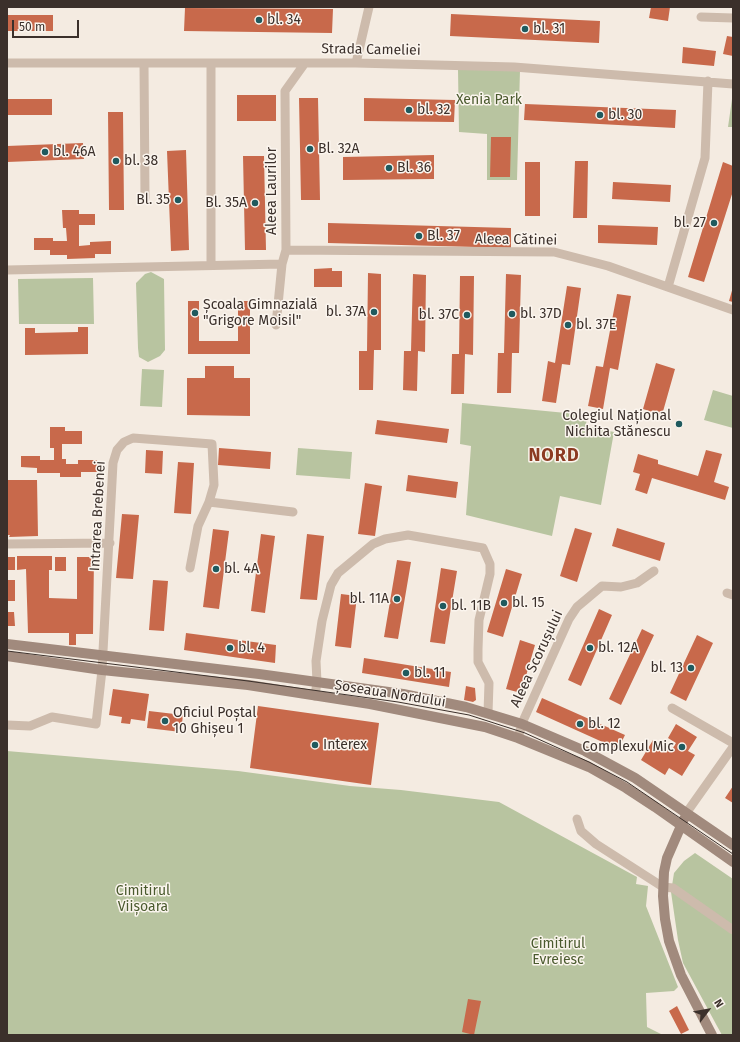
<!DOCTYPE html>
<meta charset="utf-8">
<style>
body{margin:0}
#map{position:relative;width:740px;height:1042px;overflow:hidden;background:#f4ebe1;font-family:"Fira Sans",sans-serif}
canvas{display:block}
.frame{position:absolute;inset:0;border:8px solid #3b302b;pointer-events:none}
.north{position:absolute;left:688px;top:990px;width:40px;height:40px;-webkit-text-stroke:3px #fbf5ee;paint-order:stroke;rotate:58deg;font-size:11px;font-weight:700;line-height:16px;text-align:center;color:#3b302b}
.north::after{content:'';display:block;margin:auto;width:14px;height:18px;background:#3b302b;clip-path:polygon(50% 0,100% 100%,50% 72%,0 100%)}
.scale{position:absolute;left:12px;top:20px;width:67px;height:18px;box-sizing:border-box;border:2px solid #3b302b;border-top:0;padding-left:5px;font-size:12px;line-height:14px;white-space:nowrap;color:#3b302b;-webkit-text-stroke:3px #fbf5ee;paint-order:stroke}
</style>
<div id="map">
<canvas width="740" height="1042"></canvas>
<div class="frame"></div>
<div class="north">N</div>
<div class="scale">50 m</div>
</div>
<script>
const context = document.querySelector('canvas').getContext('2d');
context.lineJoin = 'round';
function fillPath(path, color) { context.fillStyle = color; context.fill(path, 'evenodd'); }
const toPath = rows => new Path2D(rows.map(r => 'M' + r).join(''));
function trace(path, color, width, dash) { context.strokeStyle = color; context.lineWidth = width; context.lineCap = dash ? 'butt' : 'round'; context.setLineDash(dash || []); context.stroke(path); }
function drawText(font, color, halo, rows, align = 'center') {
  context.font = font + ' "Fira Sans",sans-serif'; context.lineWidth = 3; context.setLineDash([]); context.textBaseline = 'middle'; context.strokeStyle = halo; context.fillStyle = color; for (const [text, x, y, turn = 0] of rows) {
    context.save(); context.translate(x, y); context.rotate((+turn || 0) * Math.PI / 180); context.textAlign = isNaN(turn) ? turn : align; if (halo) context.strokeText(text, 0, 0); context.fillText(text, 0, 0); context.restore();
  }
}
const green = toPath([
 [458,70,520,70,517,180,487,180,487,134,459,132],
 [732,99,733,99,733,127,728,127],
 [151,272,164,279,165,350,160,356,148,362,139,357,138,348,136,283,145,274],
 [93,278,94,324,19,324,18,279],
 [142,369,164,370,162,407,140,406],
 [713,390,733,396,733,428,704,420],
 [462,403,587,415,586,426,614,432,601,505,560,496,552,536,466,515,471,446,460,444],
 [298,448,352,452,350,479,296,475],
 [7,751,238,771,350,786,401,790,499,802,637,877,636,884,648,886,646,906,678,987,674,991,646,993,647,1027,663,1035,7,1035],
 [695,853,733,879,733,1035,722,1035,717,1026,683,963,678,940,671,892,674,873,684,861]
]);
const building = toPath([
 [651,7,670,7,668,21,649,18],
 [185,8,333,9,332,33,184,31],
 [451,14,600,21,599,43,450,36],
 [7,15,53,15,53,31,7,31],
 [727,36,733,37,733,56,723,54],
 [683,47,716,51,714,66,682,63],
 [237,95,276,95,276,121,237,121],
 [299,98,318,98,320,200,301,200],
 [364,98,455,100,454,122,364,121],
 [7,99,52,99,52,115,7,115],
 [525,104,676,110,675,128,524,120],
 [108,112,123,112,124,210,109,210],
 [491,137,511,137,510,177,490,177],
 [83,143,84,159,7,162,7,146],
 [186,150,189,250,171,251,167,151],
 [434,155,434,179,343,180,343,157],
 [243,156,264,156,266,250,245,250],
 [575,161,588,161,587,218,573,218],
 [525,162,540,162,540,216,525,216],
 [723,162,733,166,733,191,704,282,688,277],
 [613,182,671,185,670,202,612,199],
 [62,210,79,210,79,214,95,214,95,225,79,225,79,246,90,245,90,242,111,241,111,254,95,254,95,258,67,259,67,255,50,255,50,250,34,250,34,238,53,238,53,241,67,241,66,228,63,228],
 [328,223,511,228,511,248,328,243],
 [598,225,658,227,657,245,598,243],
 [332,268,332,271,342,271,342,287,314,287,314,269],
 [368,273,381,274,381,350,374,350,373,390,359,390,359,351,367,351],
 [413,274,426,275,425,352,418,351,417,391,403,390,404,351,411,351],
 [506,274,521,275,519,353,512,353,511,393,497,393,498,353,504,353],
 [460,276,474,276,473,355,465,354,464,394,451,394,452,354,459,354],
 [567,286,581,288,570,365,562,364,556,403,542,401,548,361,555,363],
 [733,287,733,302,729,301],
 [617,294,631,296,618,370,610,368,603,409,588,406,596,366,603,367],
 [188,301,199,301,199,341,238,341,238,301,250,301,250,354,188,354],
 [78,327,88,327,88,354,25,355,25,328,35,328,35,333,78,332],
 [656,363,675,369,662,415,643,409],
 [205,366,234,366,234,378,250,378,250,416,187,415,187,378,205,378],
 [377,420,449,429,447,443,375,434],
 [50,427,65,427,65,431,82,431,82,444,62,444,62,459,66,459,66,464,78,464,78,460,97,460,97,472,81,472,81,477,60,477,60,473,37,473,37,468,21,467,21,456,40,456,40,460,54,460,54,448,50,448],
 [219,448,271,452,270,469,218,465],
 [146,450,163,451,162,474,145,473],
 [706,450,722,454,714,482,729,487,725,500,652,478,647,494,635,490,640,474,633,472,638,454,658,460,658,464,698,476],
 [178,462,194,463,191,514,174,513],
 [408,475,458,482,456,498,406,491],
 [7,480,37,480,38,536,9,537,10,535,7,535],
 [365,483,382,486,375,536,358,534],
 [122,514,139,515,133,579,116,578],
 [575,528,592,533,577,582,560,576],
 [617,528,665,543,660,561,612,546],
 [213,529,229,531,219,609,203,607],
 [261,534,275,536,265,613,251,611],
 [307,534,324,536,317,600,300,599],
 [17,556,52,556,52,570,49,570,49,598,77,599,77,557,94,557,93,634,76,634,76,645,69,645,69,633,28,633,26,569,17,570],
 [7,557,15,557,15,570,7,570],
 [55,557,66,557,66,571,55,571],
 [397,560,411,562,398,639,384,637],
 [441,568,457,571,445,644,430,642],
 [506,569,522,574,503,637,487,632],
 [7,580,15,580,15,601,7,601],
 [153,580,168,581,164,631,149,630],
 [341,594,357,596,351,648,335,646],
 [599,609,612,615,581,686,568,680],
 [7,612,14,612,15,626,7,626],
 [642,629,654,635,621,705,609,699],
 [186,633,276,645,275,663,184,650],
 [697,635,713,643,686,701,670,693],
 [520,640,535,645,521,693,506,689],
 [364,658,451,672,449,687,362,673],
 [466,686,475,688,476,700,473,702,464,700],
 [113,689,149,694,145,721,131,719,130,724,121,723,122,717,109,715],
 [542,698,625,735,618,749,536,712],
 [258,706,379,723,371,785,250,768],
 [149,711,183,715,181,732,147,728],
 [676,724,697,737,688,751,695,755,682,776,669,768,665,775,641,760,653,740,671,751,676,743,668,738],
 [733,786,733,803,725,798],
 [468,999,481,1001,474,1035,462,1032],
 [677,1006,689,1030,681,1034,669,1011]
]);
const street = toPath([
 [701,17,733,18],
 [7,63,356,63,514,67,733,84],
 [211,63,211,265],
 [356,63,369,7],
 [144,64,145,198],
 [286,250,554,252,608,266,733,310],
 [7,270,282,264],
 [668,287,705,158,708,81],
 [276,325,282,264,286,250,285,91,305,63],
 [7,544,110,543],
 [190,568,198,526,209,502,293,512],
 [727,593,733,595],
 [315,696,317,682,316,661,322,621,331,585,338,573,373,544,385,539,408,535,483,548,490,564,490,574,479,620,478,649,478,662,489,683,488,713],
 [672,708,733,743],
 [7,725,30,726,52,717,96,724,102,670,113,463,117,450,124,442,133,438,212,444,214,485,209,502],
 [518,738,523,721,569,619,577,607,602,586,621,587,637,583,654,571],
 [687,812,733,747],
 [577,819,581,831,596,844,663,887,673,888,733,930]
]);
const secondary = toPath([
 [7,644,259,674,403,694,466,707,522,724,585,751,635,778,733,845],
 [7,656,102,670,248,685,370,704,485,727,518,738,589,767,626,788,655,807,733,862],
 [684,819,667,858,664,872,663,896,665,919,669,941,681,975,712,1035]
]);
const tram = toPath([
 [7,651,248,681,398,702,469,715,525,733,589,762,627,782,733,854]
]);
const markers = [
 [259,20,4,"#1f5a5e"],
 [525,29,4,"#1f5a5e"],
 [409,110,4,"#1f5a5e"],
 [600,115,4,"#1f5a5e"],
 [310,149,4,"#1f5a5e"],
 [45,152,4,"#1f5a5e"],
 [116,161,4,"#1f5a5e"],
 [389,168,4,"#1f5a5e"],
 [178,200,4,"#1f5a5e"],
 [255,203,4,"#1f5a5e"],
 [714,223,4,"#1f5a5e"],
 [419,236,4,"#1f5a5e"],
 [374,312,4,"#1f5a5e"],
 [195,313,4,"#1f5a5e"],
 [512,314,4,"#1f5a5e"],
 [467,315,4,"#1f5a5e"],
 [568,325,4,"#1f5a5e"],
 [679,424,4,"#1f5a5e"],
 [216,569,4,"#1f5a5e"],
 [397,599,4,"#1f5a5e"],
 [504,603,4,"#1f5a5e"],
 [443,606,4,"#1f5a5e"],
 [230,648,4,"#1f5a5e"],
 [590,648,4,"#1f5a5e"],
 [691,668,4,"#1f5a5e"],
 [406,673,4,"#1f5a5e"],
 [165,721,4,"#1f5a5e"],
 [580,724,4,"#1f5a5e"],
 [315,745,4,"#1f5a5e"],
 [682,747,4,"#1f5a5e"]
];
const poiNames = [
 ["bl. 34",267,20],
 ["bl. 31",533,29],
 ["bl. 32",417,110],
 ["bl. 30",608,115],
 ["Bl. 32A",318,149],
 ["bl. 46A",53,152],
 ["bl. 38",124,161],
 ["Bl. 36",397,168],
 ["Bl. 35",170,200,"right"],
 ["Bl. 35A",247,203,"right"],
 ["bl. 27",706,223,"right"],
 ["Bl. 37",427,236],
 ["Școala Gimnazială",203,305],
 ["\"Grigore Moisil\"",203,321],
 ["bl. 37A",366,312,"right"],
 ["bl. 37D",520,314],
 ["bl. 37C",459,315,"right"],
 ["bl. 37E",576,325],
 ["Colegiul Național",671,416,"right"],
 ["Nichita Stănescu",671,432,"right"],
 ["bl. 4A",224,569],
 ["bl. 11A",389,599,"right"],
 ["bl. 15",512,603],
 ["bl. 11B",451,606],
 ["bl. 4",238,648],
 ["bl. 12A",598,648],
 ["bl. 13",683,668,"right"],
 ["bl. 11",414,673],
 ["Oficiul Poștal",173,713],
 ["10 Ghișeu 1",173,729],
 ["bl. 12",588,724],
 ["Interex",323,745],
 ["Complexul Mic",674,747,"right"]
];
const streetNames = [
 ["Strada Cameliei",371,50,1],
 ["Aleea Laurilor",272,191,-90],
 ["Aleea Cătinei",516,240,1],
 ["Intrarea Brebenei",98,516,-87],
 ["Aleea Scorușului",537,659,-65],
 ["Șoseaua Nordului",390,694,9]
];
const parkNames = [
 ["Xenia Park",489,100],
 ["Cimitirul",143,891],
 ["Viișoara",143,907],
 ["Cimitirul",558,944],
 ["Evreiesc",558,960]
];
const districtNames = [
 ["NORD",554,456]
];
fillPath(green, '#b8c4a0');
fillPath(building, '#c8694b');
trace(street, '#cdbbac', 9);
trace(secondary, '#a18a7d', 10);
trace(tram, '#3b302b', 1);
for (const [x, y, r, color] of markers) { const dot = new Path2D(); dot.arc(x, y, r, 0, 2 * Math.PI); context.fillStyle = color; context.fill(dot); trace(dot, '#fbf5ee', 1.5); }
drawText('14px', '#3b302b', '#fbf5ee', poiNames, 'left');
drawText('14px', '#3b302b', '#fbf5ee', streetNames);
drawText('14px', '#4a5a2e', '#fbf5ee', parkNames);
context.letterSpacing = '1px';
drawText('bold 18px', '#8c3b22', '#fbf5ee', districtNames);
context.letterSpacing = '0px';
</script>
